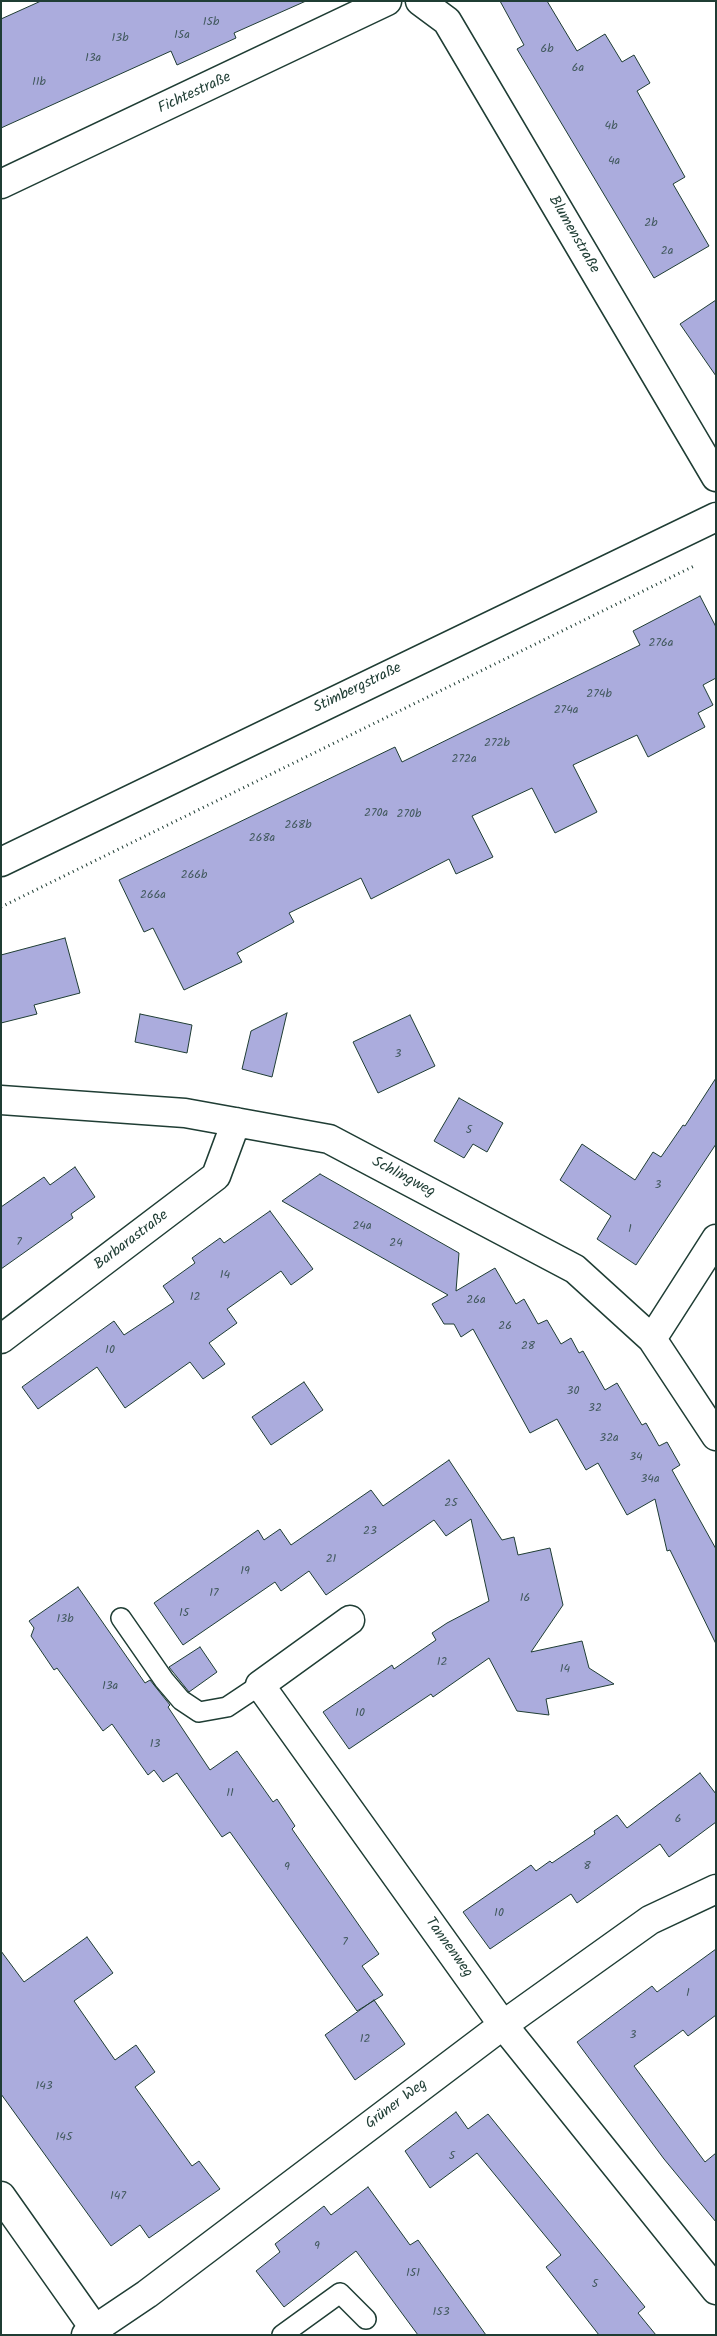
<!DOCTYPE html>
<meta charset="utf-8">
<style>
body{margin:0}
#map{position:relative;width:717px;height:2336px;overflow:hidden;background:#fff;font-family:Kalam,sans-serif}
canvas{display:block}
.frame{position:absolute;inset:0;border:2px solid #1f3d34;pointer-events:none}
</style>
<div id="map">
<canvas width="717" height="2336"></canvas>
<div class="frame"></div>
</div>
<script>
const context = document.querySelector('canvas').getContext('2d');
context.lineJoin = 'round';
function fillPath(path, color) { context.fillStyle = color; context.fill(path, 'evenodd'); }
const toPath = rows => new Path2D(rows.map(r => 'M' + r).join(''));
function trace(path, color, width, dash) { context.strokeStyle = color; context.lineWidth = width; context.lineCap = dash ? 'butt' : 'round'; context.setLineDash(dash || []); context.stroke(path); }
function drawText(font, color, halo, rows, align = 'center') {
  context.font = font + ' Kalam,sans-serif'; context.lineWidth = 4; context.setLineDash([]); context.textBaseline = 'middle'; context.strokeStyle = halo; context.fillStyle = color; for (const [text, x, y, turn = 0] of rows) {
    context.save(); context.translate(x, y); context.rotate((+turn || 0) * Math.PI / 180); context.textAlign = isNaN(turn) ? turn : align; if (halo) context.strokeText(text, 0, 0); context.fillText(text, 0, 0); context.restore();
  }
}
const building = toPath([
 [41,1,306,1,234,33,236,38,177,65,171,51,1,128,1,19,41,1],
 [500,1,547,1,577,51,605,34,622,62,634,55,650,83,637,91,685,177,673,184,709,246,654,278,517,49,524,45,500,1],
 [716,300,716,376,680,324,716,300],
 [700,596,716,627,716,678,703,685,713,705,698,713,705,727,648,757,637,735,573,765,597,812,555,833,532,788,472,816,493,857,456,874,449,859,371,899,361,878,289,913,294,922,237,953,242,962,184,990,153,928,144,932,119,880,395,747,402,762,538,695,640,645,633,631,700,596],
 [65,938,80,993,34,1005,37,1014,1,1023,1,955,65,938],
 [287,1013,272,1077,242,1069,251,1031,287,1013],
 [140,1014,192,1025,187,1053,135,1042,140,1014],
 [410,1015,435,1066,378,1093,353,1042,410,1015],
 [716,1078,716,1144,636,1265,597,1239,611,1216,560,1180,582,1144,635,1180,653,1152,661,1157,683,1125,685,1126,716,1078],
 [459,1098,503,1123,487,1152,473,1144,464,1158,434,1141,459,1098],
 [75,1167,95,1197,71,1214,73,1218,1,1269,1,1207,44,1177,50,1185,75,1167],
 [320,1174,459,1253,456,1291,495,1268,516,1304,524,1299,538,1324,547,1320,561,1344,571,1338,579,1353,583,1351,605,1390,617,1383,642,1425,646,1423,659,1446,667,1442,680,1465,672,1470,716,1549,716,1644,670,1550,667,1551,655,1499,627,1515,598,1463,586,1470,557,1419,530,1433,473,1329,461,1337,454,1324,444,1324,432,1304,448,1295,282,1201,320,1174],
 [270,1211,313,1269,291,1285,281,1271,227,1309,237,1323,209,1343,225,1364,203,1379,190,1362,125,1408,97,1367,38,1409,22,1387,114,1321,124,1335,174,1302,163,1286,195,1263,192,1258,220,1238,224,1243,270,1211],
 [304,1382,323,1410,271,1445,252,1417,304,1382],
 [449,1460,502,1540,514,1537,518,1555,550,1548,563,1605,531,1652,582,1641,589,1668,614,1684,546,1699,549,1715,517,1711,489,1658,433,1697,431,1694,349,1749,323,1712,392,1665,394,1669,436,1640,432,1633,447,1623,489,1601,471,1519,446,1536,434,1520,326,1595,309,1571,281,1591,275,1582,183,1645,154,1603,258,1530,264,1540,280,1529,291,1545,371,1490,383,1506,449,1460],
 [78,1587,145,1683,150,1680,170,1705,168,1707,210,1770,237,1751,273,1802,277,1799,295,1826,292,1829,379,1954,362,1966,383,1995,357,2011,230,1832,222,1837,177,1773,163,1782,154,1770,148,1775,112,1724,103,1731,57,1668,54,1670,31,1636,34,1628,29,1621,78,1587],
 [200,1647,217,1672,189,1692,169,1667,200,1647],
 [700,1773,716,1794,716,1822,669,1857,660,1844,577,1903,571,1894,490,1949,463,1912,531,1865,536,1871,550,1861,552,1863,595,1834,594,1831,617,1815,627,1828,700,1773],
 [87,1937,113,1973,74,2001,115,2060,136,2045,155,2072,135,2087,192,2166,199,2161,220,2189,149,2238,140,2225,111,2246,1,2094,1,1951,24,1982,87,1937],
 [716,1949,716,2015,688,2036,683,2030,634,2066,705,2162,716,2153,716,2222,664,2159,577,2042,652,1986,657,1992,716,1949],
 [374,2000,405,2044,355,2080,325,2035,374,2000],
 [456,2112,468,2129,488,2114,645,2307,638,2313,656,2335,599,2335,546,2267,561,2255,477,2153,430,2188,405,2151,456,2112],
 [368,2187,410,2245,418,2240,486,2335,418,2335,356,2251,284,2307,256,2271,280,2252,275,2244,324,2206,331,2215,368,2187]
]);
const path = toPath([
 [1,907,694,566]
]);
const service = toPath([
 [121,1618,164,1680,181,1700,199,1712,227,1707,260,1685],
 [282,2335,340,2293,366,2319]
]);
const minor = toPath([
 [420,1,447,21,716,477],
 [1,184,387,1],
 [1,1100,185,1113,329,1139,575,1269,652,1339,716,1436],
 [1,1339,216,1176,236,1122],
 [652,1339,716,1239],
 [350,1620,260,1685,503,2025,716,2290],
 [86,2335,147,2294,503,2025,650,1920,716,1889]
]);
const tertiary = toPath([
 [1,862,716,517],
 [1,2196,99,2335]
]);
const numberNames = [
 ["15b",211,23],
 ["15a",182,36],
 ["13b",120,39],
 ["6b",547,50],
 ["13a",93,59],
 ["6a",578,69],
 ["11b",39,83],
 ["4b",611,127],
 ["4a",614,162],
 ["2b",651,224],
 ["2a",667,252],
 ["276a",661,644],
 ["274b",599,695],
 ["274a",566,711],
 ["272b",497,744],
 ["272a",464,760],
 ["270a",376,814],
 ["270b",409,815],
 ["268b",298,826],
 ["268a",262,839],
 ["266b",194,876],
 ["266a",153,896],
 ["3",398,1055],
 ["5",469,1131],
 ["3",658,1186],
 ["24a",362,1227],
 ["1",630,1230],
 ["7",19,1243],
 ["24",396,1244],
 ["14",225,1276],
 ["12",195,1298],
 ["26a",476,1301],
 ["26",505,1327],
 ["28",528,1347],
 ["10",110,1351],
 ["30",573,1392],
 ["32",595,1409],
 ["32a",609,1439],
 ["34",636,1458],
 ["34a",650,1480],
 ["25",451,1504],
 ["23",370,1532],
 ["21",331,1560],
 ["19",245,1572],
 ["17",214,1594],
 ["16",525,1599],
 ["15",184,1614],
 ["13b",65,1620],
 ["12",442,1663],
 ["14",565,1670],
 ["13a",110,1687],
 ["10",360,1714],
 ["13",155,1745],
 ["11",230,1794],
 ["6",678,1820],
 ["8",587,1867],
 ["9",287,1868],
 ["10",499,1914],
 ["7",345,1943],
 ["1",688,1994],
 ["3",633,2036],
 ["12",365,2040],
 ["143",44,2087],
 ["145",64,2138],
 ["5",452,2157],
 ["147",118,2197],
 ["9",317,2247],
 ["151",413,2274],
 ["5",595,2285],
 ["153",441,2313]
];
const streetNames = [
 ["Fichtestraße",195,94,-25],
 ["Blumenstraße",573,235,60],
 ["Stimbergstraße",358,689,-26],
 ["Schlingweg",403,1178,28],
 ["Barbarastraße",132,1241,-37],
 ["Tannenweg",448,1948,54],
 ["Grüner Weg",397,2105,-37]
];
fillPath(building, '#abacdd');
trace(building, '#1f3d34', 1);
trace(service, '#1f3d34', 22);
trace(minor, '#1f3d34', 31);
trace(tertiary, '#1f3d34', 31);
trace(path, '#1f3d34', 3, [1, 4]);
trace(service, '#fff', 19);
trace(minor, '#fff', 28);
trace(tertiary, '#fff', 28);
drawText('12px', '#42595e', null, numberNames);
drawText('15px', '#1f3d34', '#fff', streetNames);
</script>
